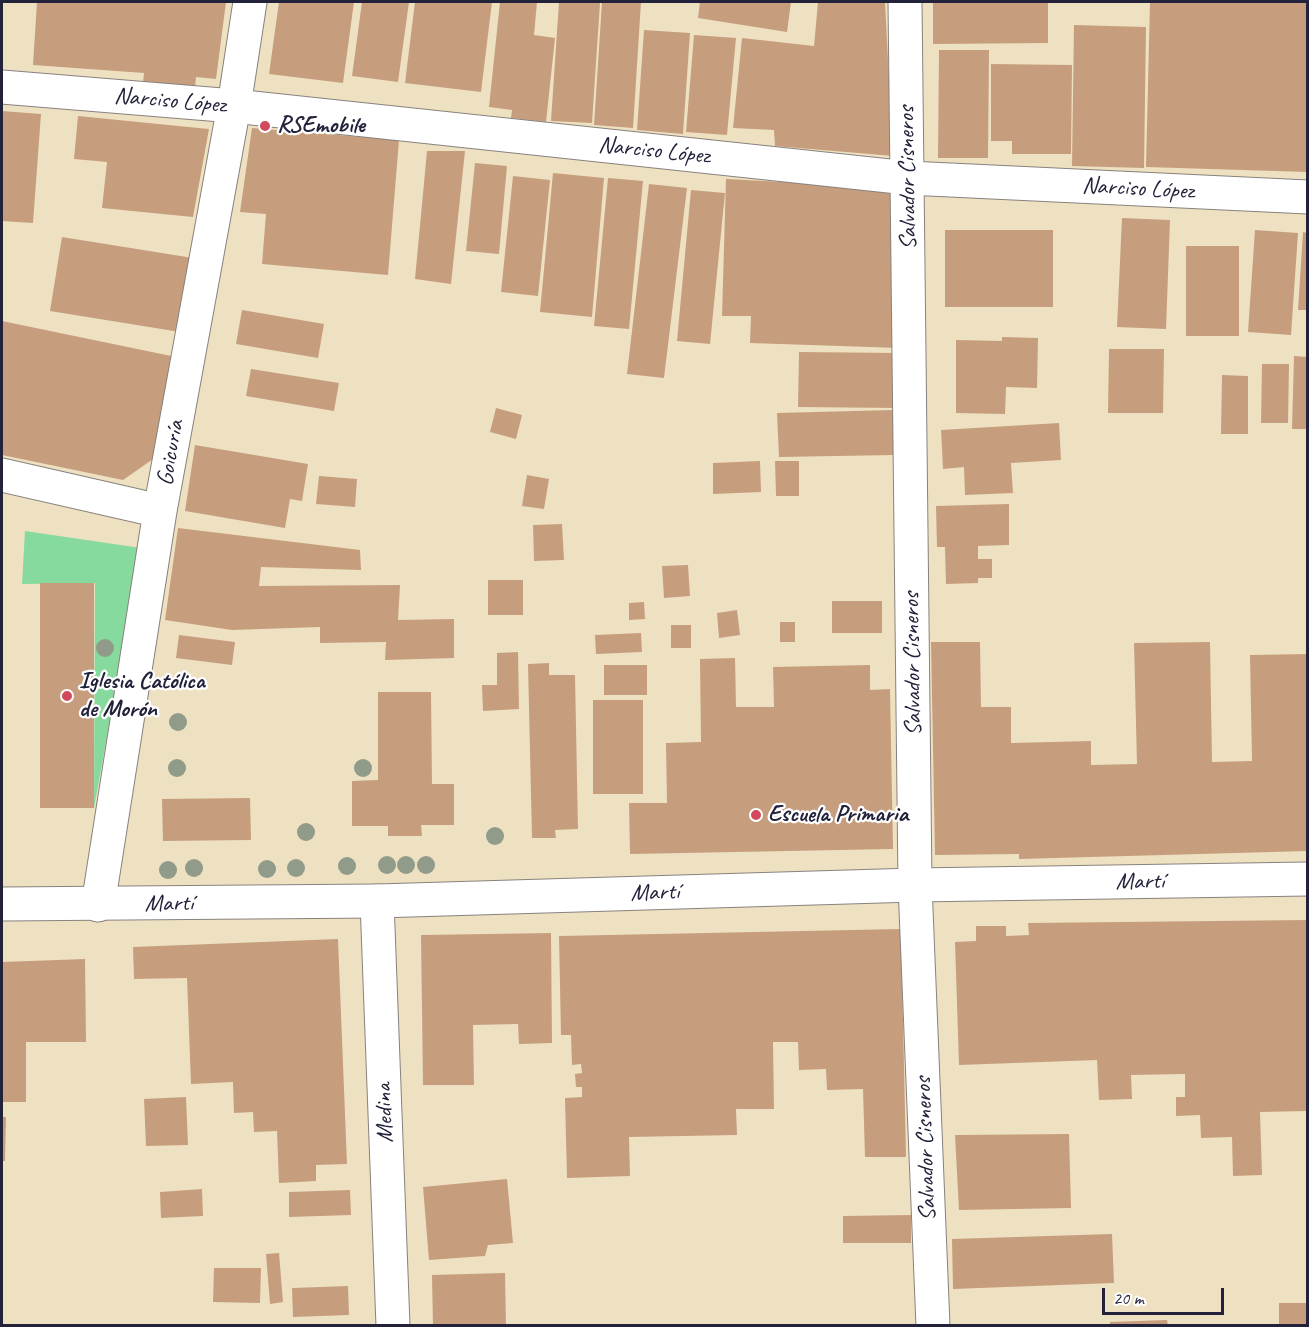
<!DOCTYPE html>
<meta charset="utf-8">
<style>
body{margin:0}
#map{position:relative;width:1309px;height:1327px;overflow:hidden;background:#eee1c2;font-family:Caveat,sans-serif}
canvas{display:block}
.frame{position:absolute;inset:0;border:3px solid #22223b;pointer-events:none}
.scale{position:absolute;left:1102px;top:1288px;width:122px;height:27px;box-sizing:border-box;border:3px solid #22223b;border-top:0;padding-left:8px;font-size:18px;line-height:21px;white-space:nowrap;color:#22223b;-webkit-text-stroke:4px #fff;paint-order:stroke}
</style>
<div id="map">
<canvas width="1309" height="1327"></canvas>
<div class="frame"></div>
<div class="scale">20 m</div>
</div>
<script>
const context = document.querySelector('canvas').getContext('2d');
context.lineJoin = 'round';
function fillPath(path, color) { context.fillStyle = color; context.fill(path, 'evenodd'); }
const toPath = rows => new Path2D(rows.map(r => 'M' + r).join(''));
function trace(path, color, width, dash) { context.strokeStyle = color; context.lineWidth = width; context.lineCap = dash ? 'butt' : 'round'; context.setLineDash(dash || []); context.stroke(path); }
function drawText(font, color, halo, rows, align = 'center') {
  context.font = font + ' Caveat,sans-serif'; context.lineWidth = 4.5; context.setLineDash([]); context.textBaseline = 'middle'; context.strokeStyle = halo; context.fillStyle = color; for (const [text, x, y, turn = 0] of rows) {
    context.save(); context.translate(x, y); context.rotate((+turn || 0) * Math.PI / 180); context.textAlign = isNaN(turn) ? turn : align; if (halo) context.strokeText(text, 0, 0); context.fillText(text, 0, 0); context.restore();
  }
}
const green = toPath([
 [25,531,141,548,94,808,95,583,22,584]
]);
const building = toPath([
 [37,2,226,2,216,79,196,77,195,87,143,83,144,73,33,65],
 [279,2,354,2,343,83,269,74],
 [362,2,409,2,398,82,352,76],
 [415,2,492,2,481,92,405,83],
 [500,2,537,2,534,35,555,38,546,122,511,118,512,110,489,107],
 [559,2,600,3,592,123,551,121],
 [602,2,641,2,633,128,594,125],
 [700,2,791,2,787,32,698,18],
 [818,2,885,2,893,156,775,146,774,130,733,128,742,38,814,46],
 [933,2,1048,2,1048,43,933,44],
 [1150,2,1308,2,1307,172,1146,167],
 [1074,25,1146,27,1144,168,1072,166],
 [644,30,690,33,683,134,637,130],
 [694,35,736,38,727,135,686,132],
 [939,50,989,50,988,158,938,158],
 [991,64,1072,65,1071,154,1012,154,1012,141,991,141],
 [2,111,41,114,33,223,2,221],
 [78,116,209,129,193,217,102,208,107,162,74,159],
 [252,128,399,140,388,275,262,264,266,214,240,212],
 [427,151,465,151,451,284,415,279],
 [475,163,507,166,499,254,466,251],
 [553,173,604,178,592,317,540,312],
 [513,176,550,180,538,296,501,292],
 [608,178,643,181,629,329,594,326],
 [726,179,899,188,899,348,750,343,751,316,722,316],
 [649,184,687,188,664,378,627,374],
 [691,190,725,193,710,344,677,341],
 [1122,218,1170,220,1166,329,1117,327],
 [945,230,1053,230,1053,307,945,307],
 [1255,230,1298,233,1291,335,1248,332],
 [1303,232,1308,233,1308,310,1298,310],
 [62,237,193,258,180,332,50,311],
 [1186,246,1239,246,1239,336,1186,336],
 [242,310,324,324,318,358,236,344],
 [2,321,176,357,156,457,123,480,2,455],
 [1002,337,1038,338,1037,388,1006,387,1005,414,956,413,956,340,1002,341],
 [1109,349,1164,349,1163,413,1108,413],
 [799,352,898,353,897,408,798,407],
 [1294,356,1308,357,1308,429,1292,429],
 [1262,364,1289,364,1288,423,1261,423],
 [251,369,339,383,334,411,246,396],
 [1222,375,1248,376,1248,434,1221,434],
 [496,408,522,415,516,439,490,432],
 [893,410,894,455,779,457,777,413],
 [1059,423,1061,460,1011,463,1013,493,965,495,964,467,943,469,941,430],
 [195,445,308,464,302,501,290,499,285,528,185,511],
 [760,461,761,492,713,494,713,463],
 [775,461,799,461,799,496,776,496],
 [527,475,549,479,544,509,522,506],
 [319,476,357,479,355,507,316,504],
 [1009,504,1009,545,978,546,978,559,992,559,992,578,978,578,978,583,946,584,945,547,937,547,936,506],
 [562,524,564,560,534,561,533,525],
 [178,528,360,550,361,570,261,567,259,586,400,585,398,620,454,619,454,658,385,660,386,642,320,643,320,627,232,630,165,620],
 [688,565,690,596,664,598,662,566],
 [488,580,523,580,523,615,488,615],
 [40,583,94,583,94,808,40,808],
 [832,601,882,601,882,633,832,633],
 [644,602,645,619,629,620,629,603],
 [737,610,740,635,719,638,717,613],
 [780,622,795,622,795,642,780,642],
 [671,625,691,625,691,648,671,648],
 [641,633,642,652,596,654,595,635],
 [179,635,235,642,232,665,176,658],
 [931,642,980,642,981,707,1011,707,1011,743,1091,741,1091,765,1137,764,1134,643,1210,642,1212,762,1252,761,1250,655,1308,654,1308,851,1019,859,1019,854,935,855],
 [518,652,519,709,483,711,482,685,497,685,497,653],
 [735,658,736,707,774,707,773,667,870,665,870,690,890,689,893,849,630,854,629,803,667,803,666,743,701,742,700,659],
 [549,663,549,675,575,675,578,829,555,830,556,838,532,838,528,664],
 [604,665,647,665,647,695,604,695],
 [378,692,431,692,432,784,454,784,454,825,421,825,422,836,388,836,388,826,352,826,352,781,378,780],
 [593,700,643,700,643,794,593,794],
 [250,798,251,840,163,841,162,799],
 [1308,920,1308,1111,1260,1112,1262,1175,1233,1176,1232,1137,1201,1138,1200,1115,1176,1116,1176,1097,1185,1097,1185,1074,1131,1075,1132,1099,1099,1100,1097,1060,959,1065,955,942,976,941,976,926,1006,926,1006,936,1029,935,1028,923],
 [901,929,906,1157,865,1157,863,1089,827,1090,826,1069,799,1070,798,1042,773,1042,774,1109,736,1109,737,1135,629,1137,630,1176,567,1178,565,1098,582,1097,582,1087,576,1087,575,1074,582,1073,581,1064,572,1065,571,1035,561,1035,559,936],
 [551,933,552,1043,519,1044,518,1024,473,1025,474,1085,423,1085,421,935],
 [338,939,347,1164,316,1165,316,1181,279,1183,277,1131,254,1132,253,1112,234,1113,233,1082,191,1084,187,978,134,979,133,947],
 [85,959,86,1042,26,1042,26,1102,2,1102,2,962],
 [186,1097,188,1145,146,1146,144,1099],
 [2,1117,6,1117,5,1161,2,1161],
 [1069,1134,1071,1208,959,1210,955,1135],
 [507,1179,513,1243,488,1245,485,1256,429,1260,423,1187],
 [202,1189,203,1216,161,1218,160,1192],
 [350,1190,351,1215,289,1217,289,1192],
 [911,1215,911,1243,843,1243,843,1216],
 [1112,1234,1114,1283,953,1289,952,1239],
 [279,1253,283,1302,270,1304,266,1254],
 [214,1268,261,1268,260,1303,213,1302],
 [505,1273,506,1326,433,1326,432,1275],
 [348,1286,349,1315,293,1317,292,1288],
 [1279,1303,1308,1303,1308,1326,1279,1326],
 [1167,1320,1168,1326,1110,1326,1110,1322]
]);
const street = toPath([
 [905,2,915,885,933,1326],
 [2,475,160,511],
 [377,901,393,1326],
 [98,905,160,511,234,106,250,2]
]);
const secondary = toPath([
 [2,87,234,106,908,178,1308,197],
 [2,904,377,901,915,885,1308,879]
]);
const trees = [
 [105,648],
 [178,722],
 [177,768],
 [363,768],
 [306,832],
 [495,836],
 [387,865],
 [406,865],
 [426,865],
 [347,866],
 [194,868],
 [296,868],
 [267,869],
 [168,870]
];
const markers = [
 [265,126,6,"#d1495b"],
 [67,696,6,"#d1495b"],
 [756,815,6,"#d1495b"]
];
const streetNames = [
 ["Narciso López",170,101,5],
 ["Narciso López",654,151,6],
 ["Salvador Cisneros",908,178,-91],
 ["Narciso López",1138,189,3],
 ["Goicuría",171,453,-80],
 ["Salvador Cisneros",913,664,-91],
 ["Martí",1140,882,-1],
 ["Martí",655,893,-2],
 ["Martí",169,904,-1],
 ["Medina",385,1113,-92],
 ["Salvador Cisneros",926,1149,-92]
];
const poiNames = [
 ["RSEmobile",277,126],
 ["Iglesia Católica",79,682],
 ["de Morón",79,710],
 ["Escuela Primaria",768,815]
];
fillPath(green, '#87da9d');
fillPath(building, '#c69e7e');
trace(street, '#88827e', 35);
trace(secondary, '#88827e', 35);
trace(street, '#fff', 33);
trace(secondary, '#fff', 33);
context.fillStyle = '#919b8a';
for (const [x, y] of trees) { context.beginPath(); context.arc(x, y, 9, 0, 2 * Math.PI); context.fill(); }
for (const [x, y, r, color] of markers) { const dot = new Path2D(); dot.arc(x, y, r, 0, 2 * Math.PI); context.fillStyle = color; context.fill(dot); trace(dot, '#fff', 2); }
drawText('24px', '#22223b', '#fff', streetNames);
drawText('bold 24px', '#22223b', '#fff', poiNames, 'left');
</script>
